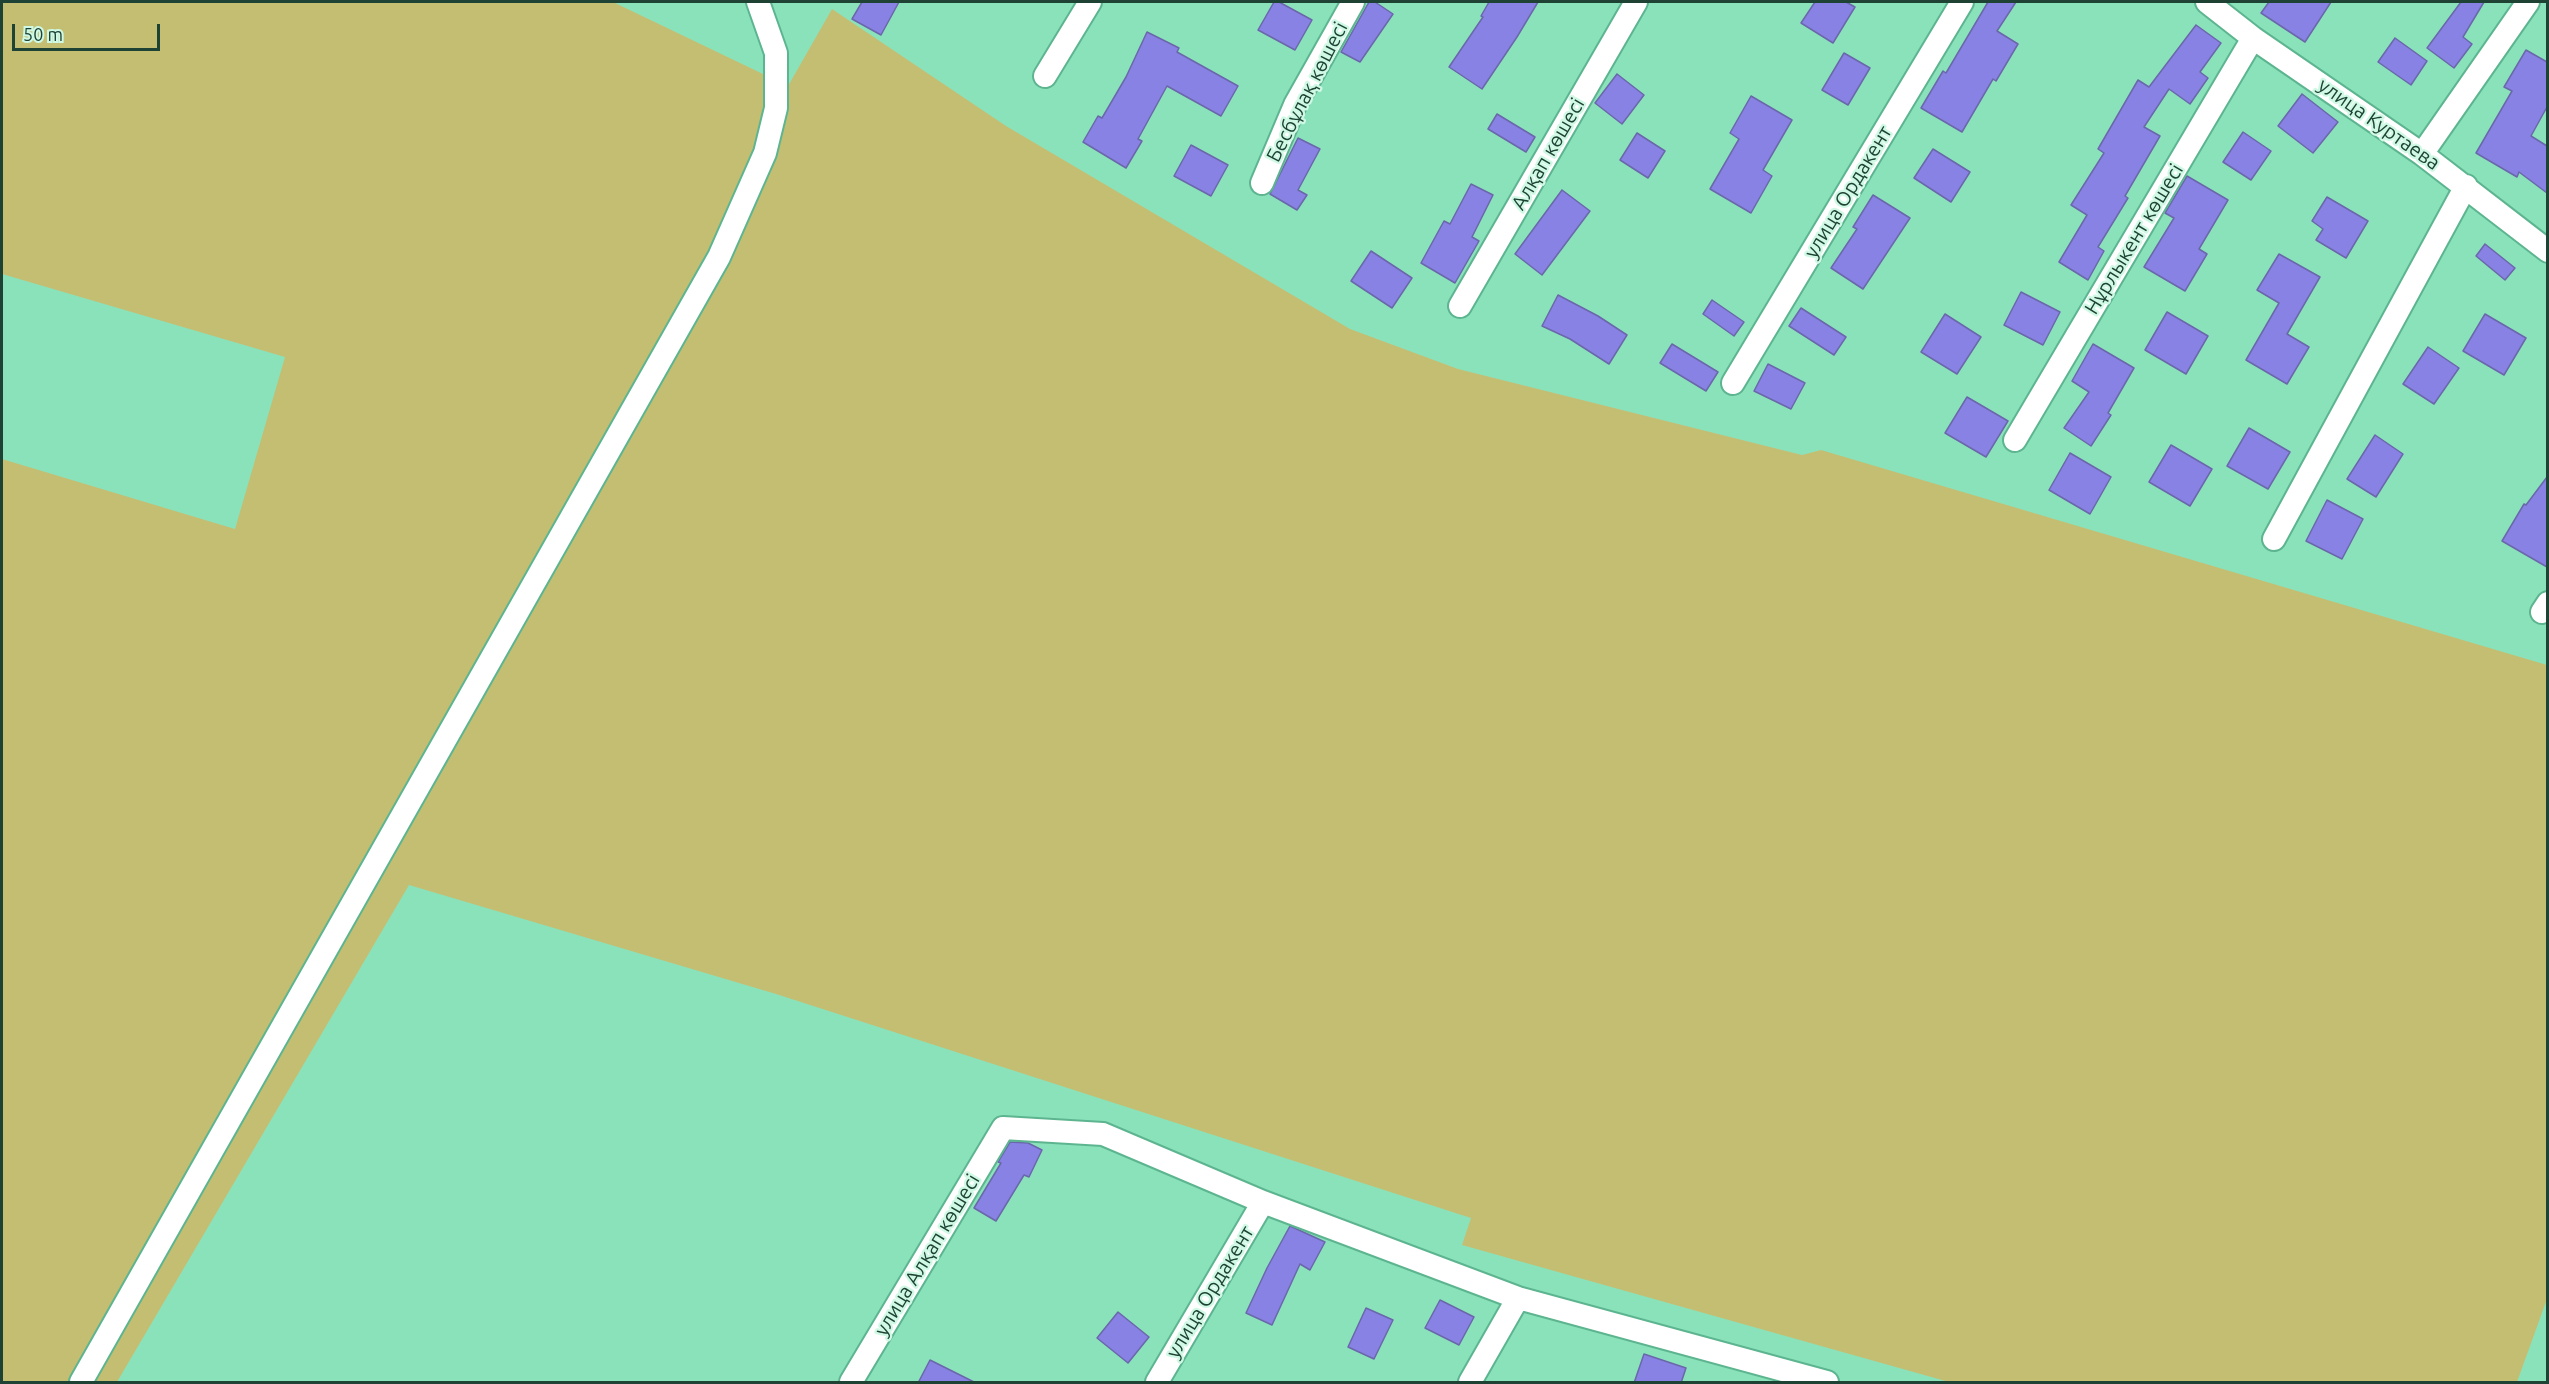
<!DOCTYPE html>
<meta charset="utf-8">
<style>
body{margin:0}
#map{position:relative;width:2549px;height:1384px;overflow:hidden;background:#8ae2bb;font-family:Ubuntu,sans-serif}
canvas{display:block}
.frame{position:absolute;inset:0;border:3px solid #1e4334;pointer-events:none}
.scale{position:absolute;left:12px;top:24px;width:148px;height:27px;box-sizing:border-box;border:3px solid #1e4334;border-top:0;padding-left:8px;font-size:18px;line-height:21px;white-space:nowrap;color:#1e4334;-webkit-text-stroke:4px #cff9e5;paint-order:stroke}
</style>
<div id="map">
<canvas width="2549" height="1384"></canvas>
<div class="frame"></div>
<div class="scale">50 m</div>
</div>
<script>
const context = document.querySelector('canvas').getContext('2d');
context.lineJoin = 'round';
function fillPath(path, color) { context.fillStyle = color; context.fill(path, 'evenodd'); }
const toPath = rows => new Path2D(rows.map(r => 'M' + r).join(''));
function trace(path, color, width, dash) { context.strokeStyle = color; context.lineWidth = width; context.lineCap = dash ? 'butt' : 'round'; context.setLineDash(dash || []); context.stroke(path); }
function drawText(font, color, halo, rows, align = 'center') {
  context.font = font + ' Ubuntu,sans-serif'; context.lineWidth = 4.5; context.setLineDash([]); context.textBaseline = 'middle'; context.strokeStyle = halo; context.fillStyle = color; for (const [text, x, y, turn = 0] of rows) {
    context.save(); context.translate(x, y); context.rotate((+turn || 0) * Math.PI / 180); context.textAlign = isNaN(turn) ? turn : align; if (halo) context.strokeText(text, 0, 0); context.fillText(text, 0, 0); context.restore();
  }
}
const green = toPath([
 [2,2,613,2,788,86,832,9,1006,126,1350,329,1458,369,1802,455,1821,450,2547,665,2547,1299,2517,1382,1949,1382,1462,1245,1471,1218,776,994,409,885,117,1382,2,1382,2,459,235,529,285,357,2,274]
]);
const building = toPath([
 [862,2,899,2,881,35,852,19,862,2],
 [1274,2,1279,2,1312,20,1295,50,1258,30,1274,2],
 [1369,2,1375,2,1393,14,1360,62,1341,52,1369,2],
 [1489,2,1538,2,1517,37,1482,89,1449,67,1483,17,1481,16,1489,2],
 [1815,2,1846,2,1855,7,1833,43,1801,23,1815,2],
 [1988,2,2016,2,1997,31,2018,44,1996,81,1993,79,1962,132,1921,108,1943,71,1946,73,1988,2],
 [2269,2,2331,2,2305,42,2261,13,2269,2],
 [2461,2,2484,2,2463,37,2472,44,2454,68,2427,48,2461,2],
 [2196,25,2221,43,2200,72,2208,78,2190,104,2169,89,2144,127,2160,136,2125,196,2128,198,2098,247,2104,251,2088,280,2059,262,2087,215,2071,205,2104,153,2098,149,2138,80,2149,87,2196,25],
 [1147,32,1179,48,1177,52,1238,86,1221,116,1167,86,1138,139,1142,141,1126,168,1083,142,1098,116,1102,118,1126,77,1147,32],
 [2395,38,2427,61,2411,85,2378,62,2395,38],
 [2526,50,2547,62,2547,107,2531,136,2547,146,2547,193,2519,172,2517,177,2476,153,2512,91,2504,87,2526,50],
 [1844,53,1870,68,1848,105,1822,90,1844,53],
 [1617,74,1644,95,1622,124,1595,103,1617,74],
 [2302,94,2338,122,2313,153,2278,126,2302,94],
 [1751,96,1792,120,1763,170,1772,176,1751,213,1710,189,1739,139,1730,133,1751,96],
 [1497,114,1535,137,1526,152,1488,129,1497,114],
 [2243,132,2271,151,2251,180,2223,162,2243,132],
 [1637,133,1665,151,1648,178,1620,160,1637,133],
 [1298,138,1320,149,1298,190,1307,195,1297,210,1270,194,1298,138],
 [1191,145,1228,165,1211,196,1174,176,1191,145],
 [1933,149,1970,172,1951,202,1914,178,1933,149],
 [2187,176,2228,200,2199,249,2207,254,2185,291,2144,267,2174,218,2165,213,2187,176],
 [1471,184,1493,195,1472,237,1479,241,1455,283,1421,263,1444,221,1450,224,1471,184],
 [1562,190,1590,211,1542,275,1515,254,1562,190],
 [1873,195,1910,218,1863,289,1831,268,1857,229,1853,227,1873,195],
 [2327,197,2368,221,2346,258,2316,240,2323,229,2312,221,2327,197],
 [2485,244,2515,268,2505,280,2476,256,2485,244],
 [1371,251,1412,278,1392,308,1351,281,1371,251],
 [2279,254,2320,277,2287,334,2309,347,2287,384,2246,360,2279,303,2257,290,2279,254],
 [2021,292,2060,312,2043,345,2004,325,2021,292],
 [1558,295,1598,316,1627,335,1609,364,1570,339,1542,326,1558,295],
 [1712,300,1744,322,1734,336,1703,314,1712,300],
 [1801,308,1846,337,1834,355,1789,326,1801,308],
 [2167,312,2208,336,2186,374,2145,350,2167,312],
 [1945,314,1981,337,1957,374,1921,352,1945,314],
 [2485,314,2526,338,2504,375,2463,351,2485,314],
 [1672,344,1718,372,1706,391,1660,363,1672,344],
 [2093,344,2134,368,2108,413,2111,415,2091,446,2064,428,2089,392,2072,381,2093,344],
 [2428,347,2459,368,2434,404,2403,384,2428,347],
 [1768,364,1805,383,1791,409,1754,391,1768,364],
 [1967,397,2008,421,1986,457,1945,433,1967,397],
 [2249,428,2290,452,2268,489,2227,466,2249,428],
 [2375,435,2403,454,2376,497,2347,479,2375,435],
 [2171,445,2212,469,2190,506,2149,482,2171,445],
 [2070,453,2111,477,2090,514,2049,490,2070,453],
 [2547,477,2547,567,2502,541,2524,504,2526,505,2547,477],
 [2327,500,2363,519,2342,559,2306,541,2327,500],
 [1010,1142,1028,1143,1042,1150,1029,1177,1024,1175,996,1221,974,1208,1001,1163,998,1162,1010,1142],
 [1290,1226,1325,1242,1310,1270,1300,1264,1272,1325,1246,1313,1267,1268,1290,1226],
 [1440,1300,1474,1317,1459,1345,1425,1328,1440,1300],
 [1366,1308,1393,1320,1374,1359,1348,1347,1366,1308],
 [1118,1312,1149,1337,1128,1363,1097,1338,1118,1312],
 [1644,1354,1686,1368,1681,1383,1634,1383,1644,1354],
 [930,1360,976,1383,918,1383,930,1360]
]);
const street = toPath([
 [2207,2,2253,38,2422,154,2548,251],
 [1045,76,1090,2],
 [2422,154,2528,2],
 [1262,183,1295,105,1353,2],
 [1460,306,1636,2],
 [1733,383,1962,2],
 [2015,440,2253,38],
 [2274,539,2466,186],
 [2542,612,2548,603],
 [81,1382,719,257,765,153,776,108,776,53,758,2],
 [851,1382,1003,1128,1103,1134,1263,1202,1518,1298,1827,1382],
 [1157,1382,1263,1202],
 [1470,1382,1518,1298]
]);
const streetNames = [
 ["Бесбұлақ көшесі",1307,92,-63],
 ["улица Куртаева",2379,124,35],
 ["Алқап көшесі",1548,154,-60],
 ["улица Ордакент",1848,192,-59],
 ["Нұрлыкент көшесі",2134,239,-59],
 ["улица Алқап көшесі",927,1255,-59],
 ["улица Ордакент",1210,1292,-59]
];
fillPath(green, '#c4be73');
fillPath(building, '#8782e3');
trace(building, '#6a67aa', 1.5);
trace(street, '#5db590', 26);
trace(street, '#fff', 22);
drawText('20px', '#1e4334', '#cff9e5', streetNames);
</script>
